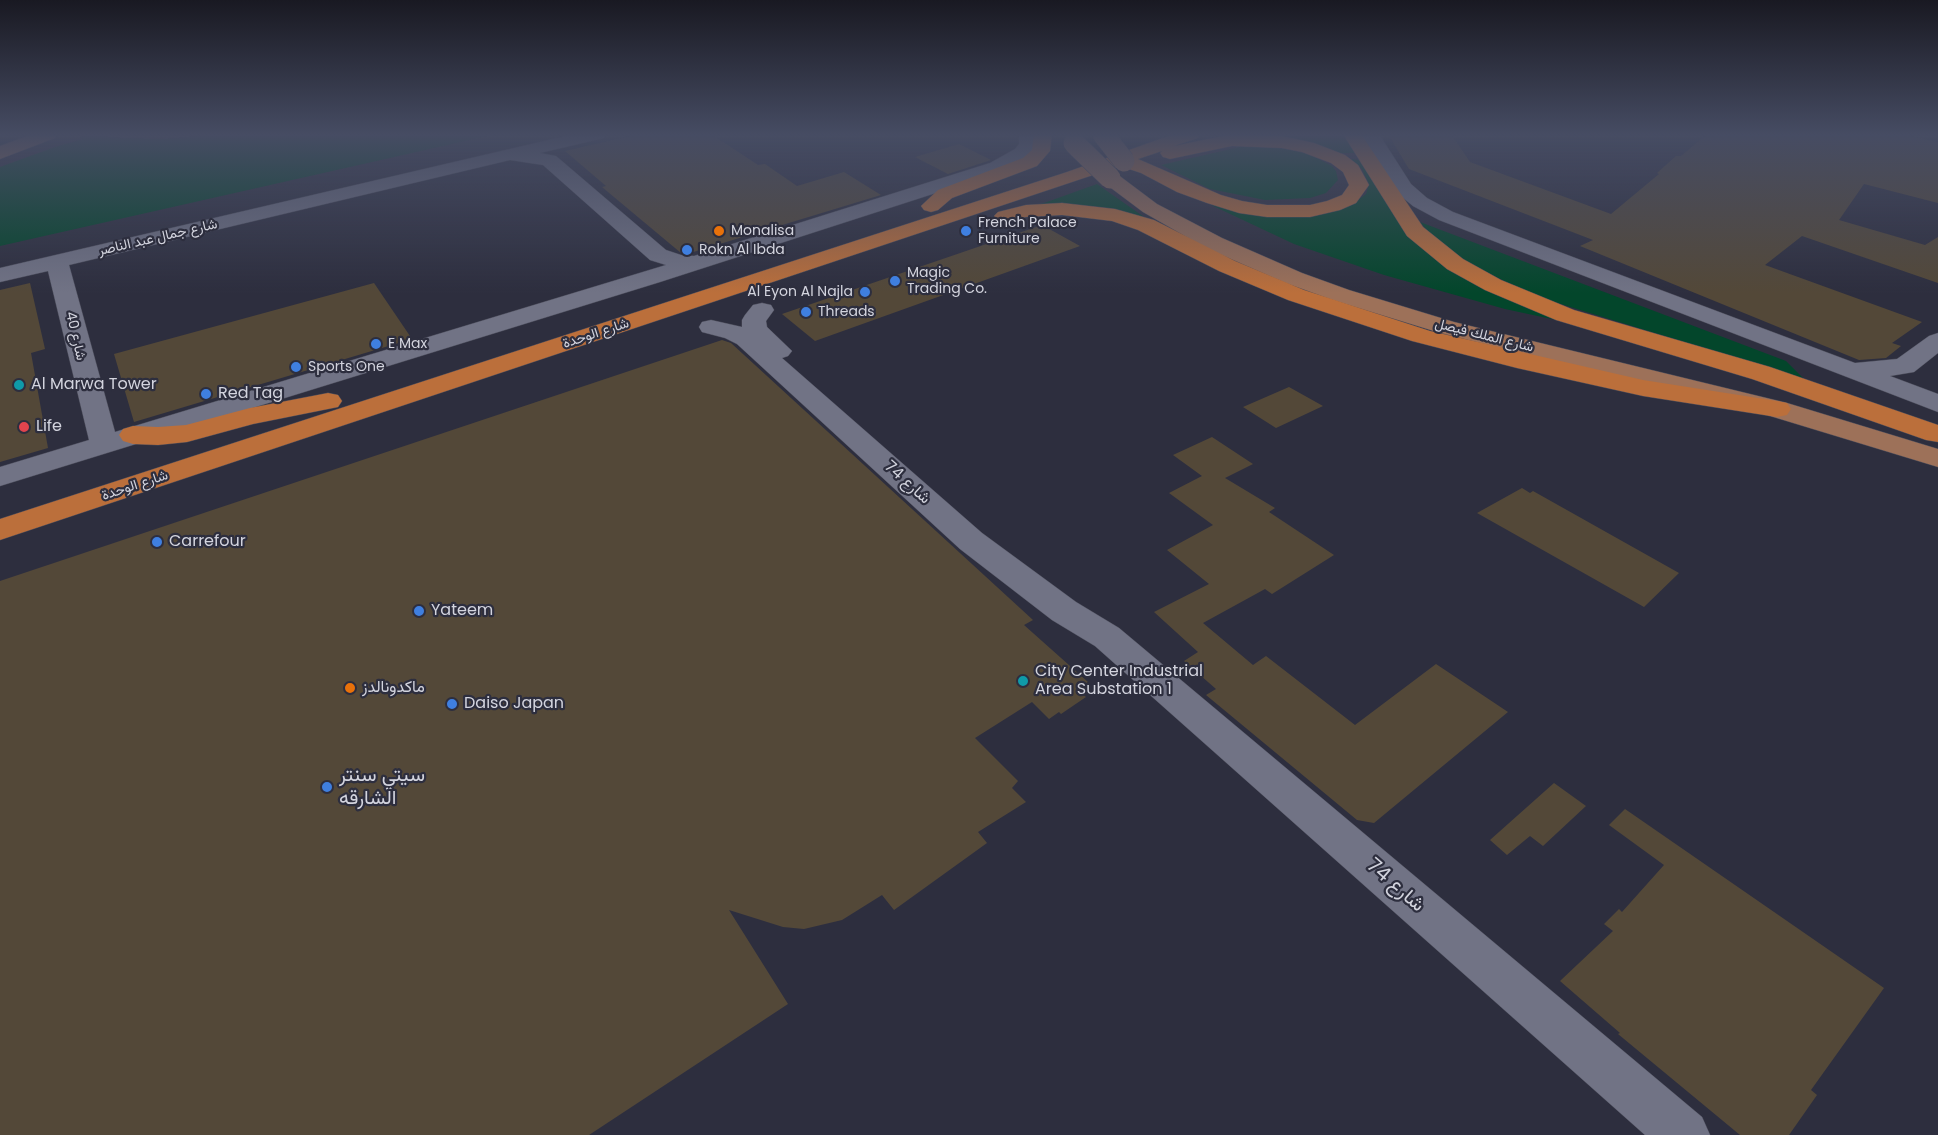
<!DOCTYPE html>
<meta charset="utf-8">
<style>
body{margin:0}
canvas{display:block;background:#2d2e3e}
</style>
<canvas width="1938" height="1135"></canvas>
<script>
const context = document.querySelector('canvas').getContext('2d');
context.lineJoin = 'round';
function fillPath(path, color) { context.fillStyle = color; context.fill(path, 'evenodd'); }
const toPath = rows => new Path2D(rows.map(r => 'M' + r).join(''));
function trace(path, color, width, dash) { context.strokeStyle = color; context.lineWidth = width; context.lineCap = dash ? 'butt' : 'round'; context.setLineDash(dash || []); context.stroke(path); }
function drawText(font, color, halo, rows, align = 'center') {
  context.font = font + ' Poppins,Vazirmatn,sans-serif'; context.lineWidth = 4.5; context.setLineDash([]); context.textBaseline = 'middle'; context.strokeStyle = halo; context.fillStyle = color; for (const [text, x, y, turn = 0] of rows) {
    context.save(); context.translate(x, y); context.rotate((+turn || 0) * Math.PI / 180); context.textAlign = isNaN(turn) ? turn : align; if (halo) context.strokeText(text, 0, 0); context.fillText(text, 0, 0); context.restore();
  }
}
const green = toPath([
 [89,134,114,135,104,137,160,139,228,134,496,134,0,246,0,167,55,147,83,139,79,138],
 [1221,134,1346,134,1356,153,1340,153,1307,141,1222,138,1217,135],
 [1244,146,1276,147,1309,154,1332,166,1336,171,1338,180,1326,193,1310,198,1265,200,1210,189,1161,165],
 [1351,159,1360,160,1398,221,1421,245,1612,332,1505,309,1384,275,1294,244,1211,205,1229,208,1350,206,1366,194,1369,184,1362,169],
 [1097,184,1147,219,1121,211,1092,206,1030,208],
 [1420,222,1786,361,1804,379,1551,301,1506,282,1467,262,1432,236]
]);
const building = toPath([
 [639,134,711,134,758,165,765,164,797,186,844,172,881,195,690,253,681,253,602,187,606,186,565,151],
 [1388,134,1451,134,1470,162,1611,214,1659,174,1657,173,1676,156,1681,156,1707,134,1901,134,1938,142,1938,203,1864,184,1839,220,1925,245,1938,237,1938,283,1802,236,1765,265,1922,322,1892,343,1901,346,1886,358,1859,360,1580,246,1593,240,1409,169],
 [959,144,991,160,948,174,915,157],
 [1042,225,1080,246,815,341,782,314],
 [30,283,45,349,31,353,48,448,0,462,0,290],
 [374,283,412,339,134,422,114,354],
 [722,340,731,343,1033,620,1024,625,1088,682,1076,689,1086,697,1061,714,1059,712,1049,719,1032,702,975,738,1018,781,1012,788,1026,802,978,832,987,843,894,910,882,895,842,920,804,929,783,927,729,910,788,1004,589,1135,0,1135,0,581],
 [1289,387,1323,406,1276,428,1243,407],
 [1212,437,1253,464,1225,478,1275,508,1269,512,1334,555,1272,594,1265,589,1203,623,1253,665,1266,656,1355,725,1436,664,1508,712,1374,823,1357,820,1206,695,1216,689,1184,661,1198,652,1154,612,1209,584,1167,550,1213,525,1169,493,1202,476,1173,455],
 [1522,488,1530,493,1533,491,1679,573,1644,607,1477,513],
 [1554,783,1586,806,1543,846,1530,836,1507,855,1490,840],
 [1625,809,1884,988,1811,1090,1817,1095,1789,1135,1740,1135,1618,1034,1620,1033,1560,981,1613,931,1604,924,1619,909,1622,912,1664,865,1609,825]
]);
const minor = toPath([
 [574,134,606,134,604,138,540,153,556,156,666,250,681,255,694,256,990,163,1015,149,1019,144,1019,134,1037,134,1037,144,1029,157,1004,171,660,282,0,486,0,467,89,440,48,271,0,282,0,268,574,134],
 [510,160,543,165,650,260,666,265,115,432,69,265,510,160],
 [1361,134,1379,134,1411,184,1427,198,1453,212,1855,363,1897,359,1929,336,1938,333,1938,353,1914,372,1890,376,1938,394,1938,412,1439,220,1413,206,1396,192,1361,134],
 [762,303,771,305,774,310,766,321,767,327,792,351,788,356,782,358,982,533,1076,602,1119,628,1702,1117,1710,1135,1645,1135,1095,646,1052,620,960,549,737,344,725,338,702,332,699,327,702,322,711,320,742,327,742,320,745,315,753,305,762,303]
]);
const major = toPath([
 [32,134,57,134,55,138,0,159,0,146,32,134],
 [1110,172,1117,174,1157,204,1222,238,1302,273,1349,290,1454,322,1787,403,1938,449,1938,467,1767,415,1437,332,1333,300,1286,283,1206,248,1143,212,1103,182,1100,178,1103,174,1110,172]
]);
const highway = toPath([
 [1034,134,1052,134,1050,151,1037,166,952,198,938,210,931,212,924,210,921,206,938,190,1023,158,1032,150,1034,134],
 [1174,134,1200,134,1198,138,1174,146,1232,134,1282,136,1314,143,1345,155,1358,165,1369,185,1356,203,1340,210,1310,217,1267,217,1239,213,1207,203,1177,192,1141,173,1120,166,0,540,0,519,1067,172,1174,134],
 [1232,146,1282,148,1302,152,1331,163,1343,172,1349,185,1342,195,1327,201,1310,205,1267,205,1242,201,1221,195,1138,159,1162,151,1160,153,1163,157,1170,159,1232,146],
 [1343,134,1361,134,1423,227,1463,259,1501,280,1574,310,1770,367,1938,425,1938,442,1926,440,1752,379,1556,320,1485,290,1447,269,1407,236,1343,134],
 [1062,203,1115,209,1154,220,1235,261,1304,290,1430,331,1643,380,1777,401,1787,403,1791,409,1787,415,1777,417,1643,396,1517,368,1412,341,1288,300,1219,271,1138,230,1112,221,1062,215,1026,217,1005,222,998,220,994,216,998,212,1026,205,1062,203],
 [328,393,338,395,342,401,338,407,253,424,187,442,158,445,133,444,123,441,119,435,123,429,133,426,158,427,186,425,250,408,328,393]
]);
const majorBridge = toPath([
 [1103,134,1124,161],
 [1074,143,1110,178]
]);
const markers = [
 [719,231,6,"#e8710a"],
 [966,231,6,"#3f7fe0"],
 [687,250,6,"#3f7fe0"],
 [895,281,6,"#3f7fe0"],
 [865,292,6,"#3f7fe0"],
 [806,312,6,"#3f7fe0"],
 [376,344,6,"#3f7fe0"],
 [296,367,6,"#3f7fe0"],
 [19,385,6,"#0f9aa8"],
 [206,394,6,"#3f7fe0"],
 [24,427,6,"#e0444e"],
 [157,542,6,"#3f7fe0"],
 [419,611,6,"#3f7fe0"],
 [1023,681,6,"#0f9aa8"],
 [350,688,6,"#e8710a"],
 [452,704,6,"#3f7fe0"],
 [327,787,6,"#3f7fe0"]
];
const farPoinames = [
 ["French Palace",978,223],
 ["Furniture",978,239],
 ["Monalisa",731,231],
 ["Rokn Al Ibda",699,250],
 ["Magic",907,273],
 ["Trading Co.",907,289],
 ["Al Eyon Al Najla",853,292,"right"],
 ["Threads",818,312],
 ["E Max",388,344],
 ["Sports One",308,367]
];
const farStreetnames = [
 ["شارع جمال عبد الناصر",158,238,-13],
 ["شارع الوحدة",596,334,-18],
 ["شارع 40",75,336,77],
 ["شارع الملك فيصل",1484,336,14],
 ["شارع الوحدة",135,486,-18]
];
const poiNames = [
 ["Al Marwa Tower",31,385],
 ["Red Tag",218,394],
 ["Life",36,427],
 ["Carrefour",169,542],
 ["Yateem",431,611],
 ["City Center Industrial",1035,672],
 ["Area Substation 1",1035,690],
 ["ماكدونالدز",362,688],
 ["Daiso Japan",464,704]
];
const streetNames = [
 ["شارع 74",907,483,42]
];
const nearPoinames = [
 ["سيتي سنتر",339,776],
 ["الشارقه",339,799]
];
const nearStreetnames = [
 ["شارع 74",1395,886,41]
];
fillPath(green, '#03462b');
fillPath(building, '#534838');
trace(minor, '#4a4b59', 1);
trace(major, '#4a4b59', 1);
trace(highway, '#4a4b59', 1);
fillPath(minor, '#717385');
fillPath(major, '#9d7159');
fillPath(highway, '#bb6f3b');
trace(majorBridge, '#4a4b59', 22, []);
trace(majorBridge, '#9d7159', 21);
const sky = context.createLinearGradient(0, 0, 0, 293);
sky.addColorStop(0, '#191922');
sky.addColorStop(0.46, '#464c63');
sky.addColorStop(1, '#464c6300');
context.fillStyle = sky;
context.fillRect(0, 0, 1938, 293);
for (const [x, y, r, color] of markers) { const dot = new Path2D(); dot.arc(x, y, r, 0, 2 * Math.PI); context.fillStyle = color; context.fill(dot); trace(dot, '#2d2e3e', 2); }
drawText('14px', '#d3d4de', '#2d2e3e', farPoinames, 'left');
drawText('14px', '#d3d4de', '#2d2e3e', farStreetnames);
drawText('16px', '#d3d4de', '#2d2e3e', poiNames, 'left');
drawText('16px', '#d3d4de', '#2d2e3e', streetNames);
drawText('20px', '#d3d4de', '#2d2e3e', nearPoinames, 'left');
drawText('20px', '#d3d4de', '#2d2e3e', nearStreetnames);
</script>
